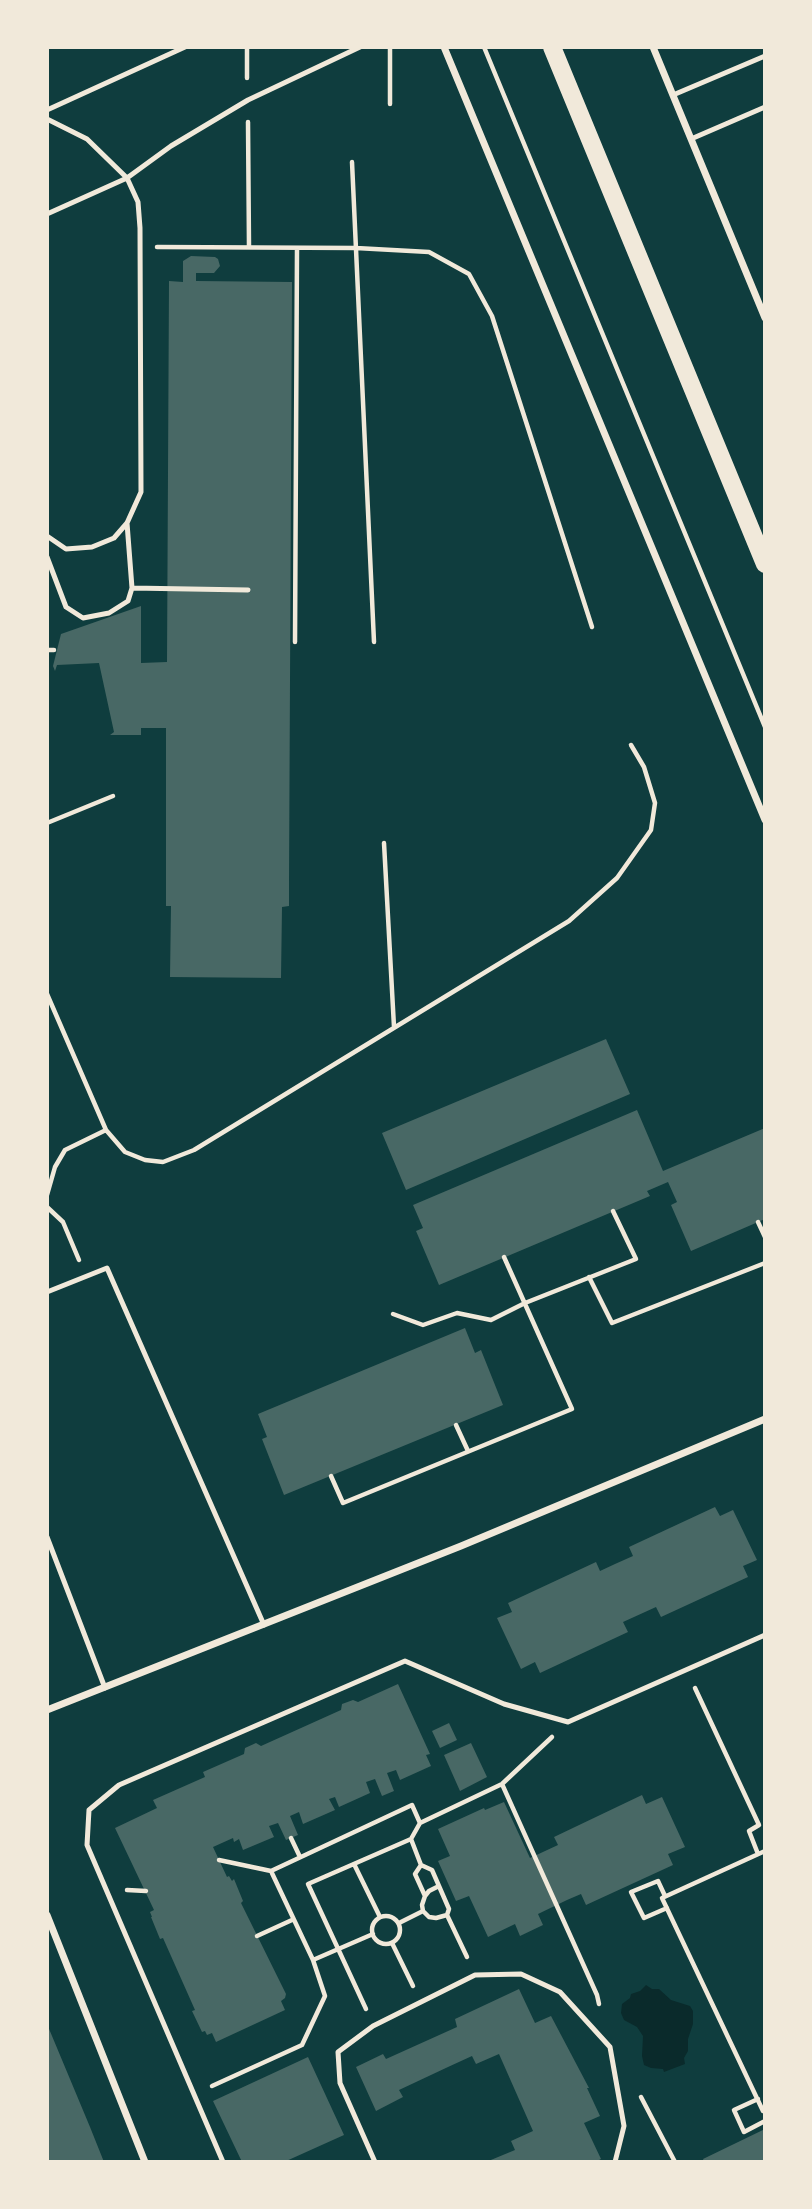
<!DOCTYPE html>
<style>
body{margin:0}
#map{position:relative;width:812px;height:2209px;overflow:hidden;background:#0f3d3e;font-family:"Roboto Condensed",sans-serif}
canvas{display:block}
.frame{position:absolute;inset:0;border:49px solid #f1e9da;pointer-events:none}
</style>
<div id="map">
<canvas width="812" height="2209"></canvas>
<div class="frame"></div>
</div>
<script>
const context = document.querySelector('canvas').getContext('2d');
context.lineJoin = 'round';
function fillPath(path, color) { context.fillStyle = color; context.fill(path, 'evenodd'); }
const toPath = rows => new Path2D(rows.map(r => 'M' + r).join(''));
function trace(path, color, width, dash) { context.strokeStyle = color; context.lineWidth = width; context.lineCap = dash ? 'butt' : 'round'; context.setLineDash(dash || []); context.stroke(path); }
const water = toPath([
 [646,1985,652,1989,659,1989,671,2000,690,2006,693,2011,693,2024,688,2039,688,2051,684,2058,685,2064,664,2072,663,2069,651,2068,644,2065,642,2056,643,2036,637,2027,624,2020,621,2013,622,2004,630,1998,631,1994,640,1991]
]);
const building = toPath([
 [191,256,215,257,218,259,220,266,214,273,196,273,196,281,292,282,289,881,289,906,282,907,281,978,170,977,171,906,166,906,166,728,141,728,141,735,110,735,114,732,99,663,57,665,55,671,53,666,61,634,141,606,141,663,167,662,169,281,183,282,183,261],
 [606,1039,630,1094,406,1190,382,1133],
 [637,1110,663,1171,765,1128,765,1219,691,1251,671,1205,677,1202,668,1182,647,1191,650,1196,439,1285,416,1231,423,1228,413,1205],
 [465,1328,475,1353,481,1350,503,1405,284,1495,262,1439,267,1437,258,1414],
 [715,1507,720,1516,733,1510,757,1560,743,1566,748,1577,661,1617,656,1607,623,1622,628,1632,540,1673,535,1662,521,1669,497,1618,512,1612,508,1603,596,1562,600,1571,615,1564,633,1556,629,1547],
 [398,1684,430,1754,426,1755,431,1766,400,1780,396,1770,387,1773,394,1791,382,1796,375,1779,366,1782,370,1793,339,1807,335,1797,329,1799,335,1810,303,1824,299,1812,290,1816,298,1835,286,1840,278,1823,269,1826,274,1837,243,1850,239,1839,234,1842,233,1838,213,1847,227,1877,229,1876,232,1881,234,1879,243,1901,241,1903,286,1994,285,1998,281,2001,285,2010,216,2042,212,2033,207,2035,205,2031,202,2032,192,2011,195,2010,163,1938,160,1939,151,1917,152,1917,150,1912,154,1910,115,1828,157,1808,153,1800,205,1777,203,1772,244,1754,245,1748,256,1743,261,1746,341,1710,342,1704,353,1700,358,1702],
 [449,1723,457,1740,440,1748,432,1731],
 [471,1743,487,1777,460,1791,444,1755],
 [642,1795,646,1804,662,1797,685,1847,668,1854,673,1865,586,1905,581,1894,567,1900,538,1914,543,1925,520,1936,515,1924,488,1937,469,1896,456,1901,438,1861,450,1856,438,1829,484,1808,485,1810,504,1802,530,1858,558,1845,554,1837],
 [519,1989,535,2023,551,2016,589,2088,587,2088,600,2116,584,2123,601,2159,595,2162,486,2162,515,2150,511,2141,533,2131,499,2054,476,2064,472,2056,448,2067,399,2090,403,2097,376,2111,356,2067,383,2054,386,2059,457,2027,455,2019],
 [47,2024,90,2127,104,2162,47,2162],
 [308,2057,344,2135,284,2162,242,2162,213,2101],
 [765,2129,765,2162,704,2162,703,2159]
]);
const path = toPath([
 [247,47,247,78],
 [390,47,390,104],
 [484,47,765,727],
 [248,122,249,247],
 [352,162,374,642],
 [157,247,356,248,429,252,469,274,492,316,592,627],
 [295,642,297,248],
 [47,650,54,650],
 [47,823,113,796],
 [384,843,394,1027],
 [47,994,106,1130,125,1152,145,1160,163,1162,194,1150,569,921,617,878,651,830,655,803,644,767,631,745],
 [47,1195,55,1167,65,1150,106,1130],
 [47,1207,63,1222,79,1260],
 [758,1222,765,1237],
 [589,1277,612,1323,765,1263],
 [393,1314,423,1325,457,1313,491,1320,525,1303,636,1259,613,1211],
 [456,1425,468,1451],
 [331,1476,343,1503,572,1409,504,1257],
 [695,1688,759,1825,749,1831,758,1854],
 [502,1784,597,1995,599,2004],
 [291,1838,300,1857],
 [765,1851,662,1898,763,2111,765,2110],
 [219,1860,271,1871],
 [354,1864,380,1917],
 [421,1865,415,1874,425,1896],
 [127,1890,146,1891],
 [665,1896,658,1881,631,1892,644,1918,667,1908],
 [423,1911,422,1905,425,1896,429,1891,439,1886],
 '372 1930a14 14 0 1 1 28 0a14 14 0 1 1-28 0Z',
 [399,1923,423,1911,429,1917,436,1918,447,1915],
 [257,1936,292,1920],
 [392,1943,413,1986],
 [467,1957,447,1915,449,1909,432,1870,421,1865,411,1839,420,1823,502,1784,552,1737],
 [313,1960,373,1934],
 [366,2009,308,1884,411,1839],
 [212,2086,302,2045,325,1996,313,1960,271,1871,412,1805,420,1823],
 [641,2097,675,2162],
 [758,2099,734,2110,744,2132,765,2121]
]);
const service = toPath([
 [673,95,765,56],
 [47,110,185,47],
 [47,119,87,139,127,178,47,214],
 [691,139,765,107],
 [47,536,66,549,92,547,114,538,127,523,141,492,140,228,138,202,127,178,171,146,248,100,360,47],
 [47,557,66,607,83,618,109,613,128,601,132,588,127,523],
 [132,588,248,590],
 [47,1292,107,1268,264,1625],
 [47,1537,105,1688],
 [223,2162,87,1845,89,1810,119,1785,405,1661,504,1704,568,1722,765,1635],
 [375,2162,340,2083,338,2052,373,2026,475,1975,521,1974,560,1992,610,2047,624,2126,615,2162]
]);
const minor = toPath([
 [444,47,765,820],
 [653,47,765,318],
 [47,1710,461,1546,765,1419],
 [47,1915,145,2162]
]);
const primary = toPath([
 [552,47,765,564]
]);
fillPath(water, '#0a2a2b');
fillPath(building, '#486865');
trace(path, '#f1e9da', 4.5);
trace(service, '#f1e9da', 5);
trace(minor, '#f1e9da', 7);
trace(primary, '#f1e9da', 18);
</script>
